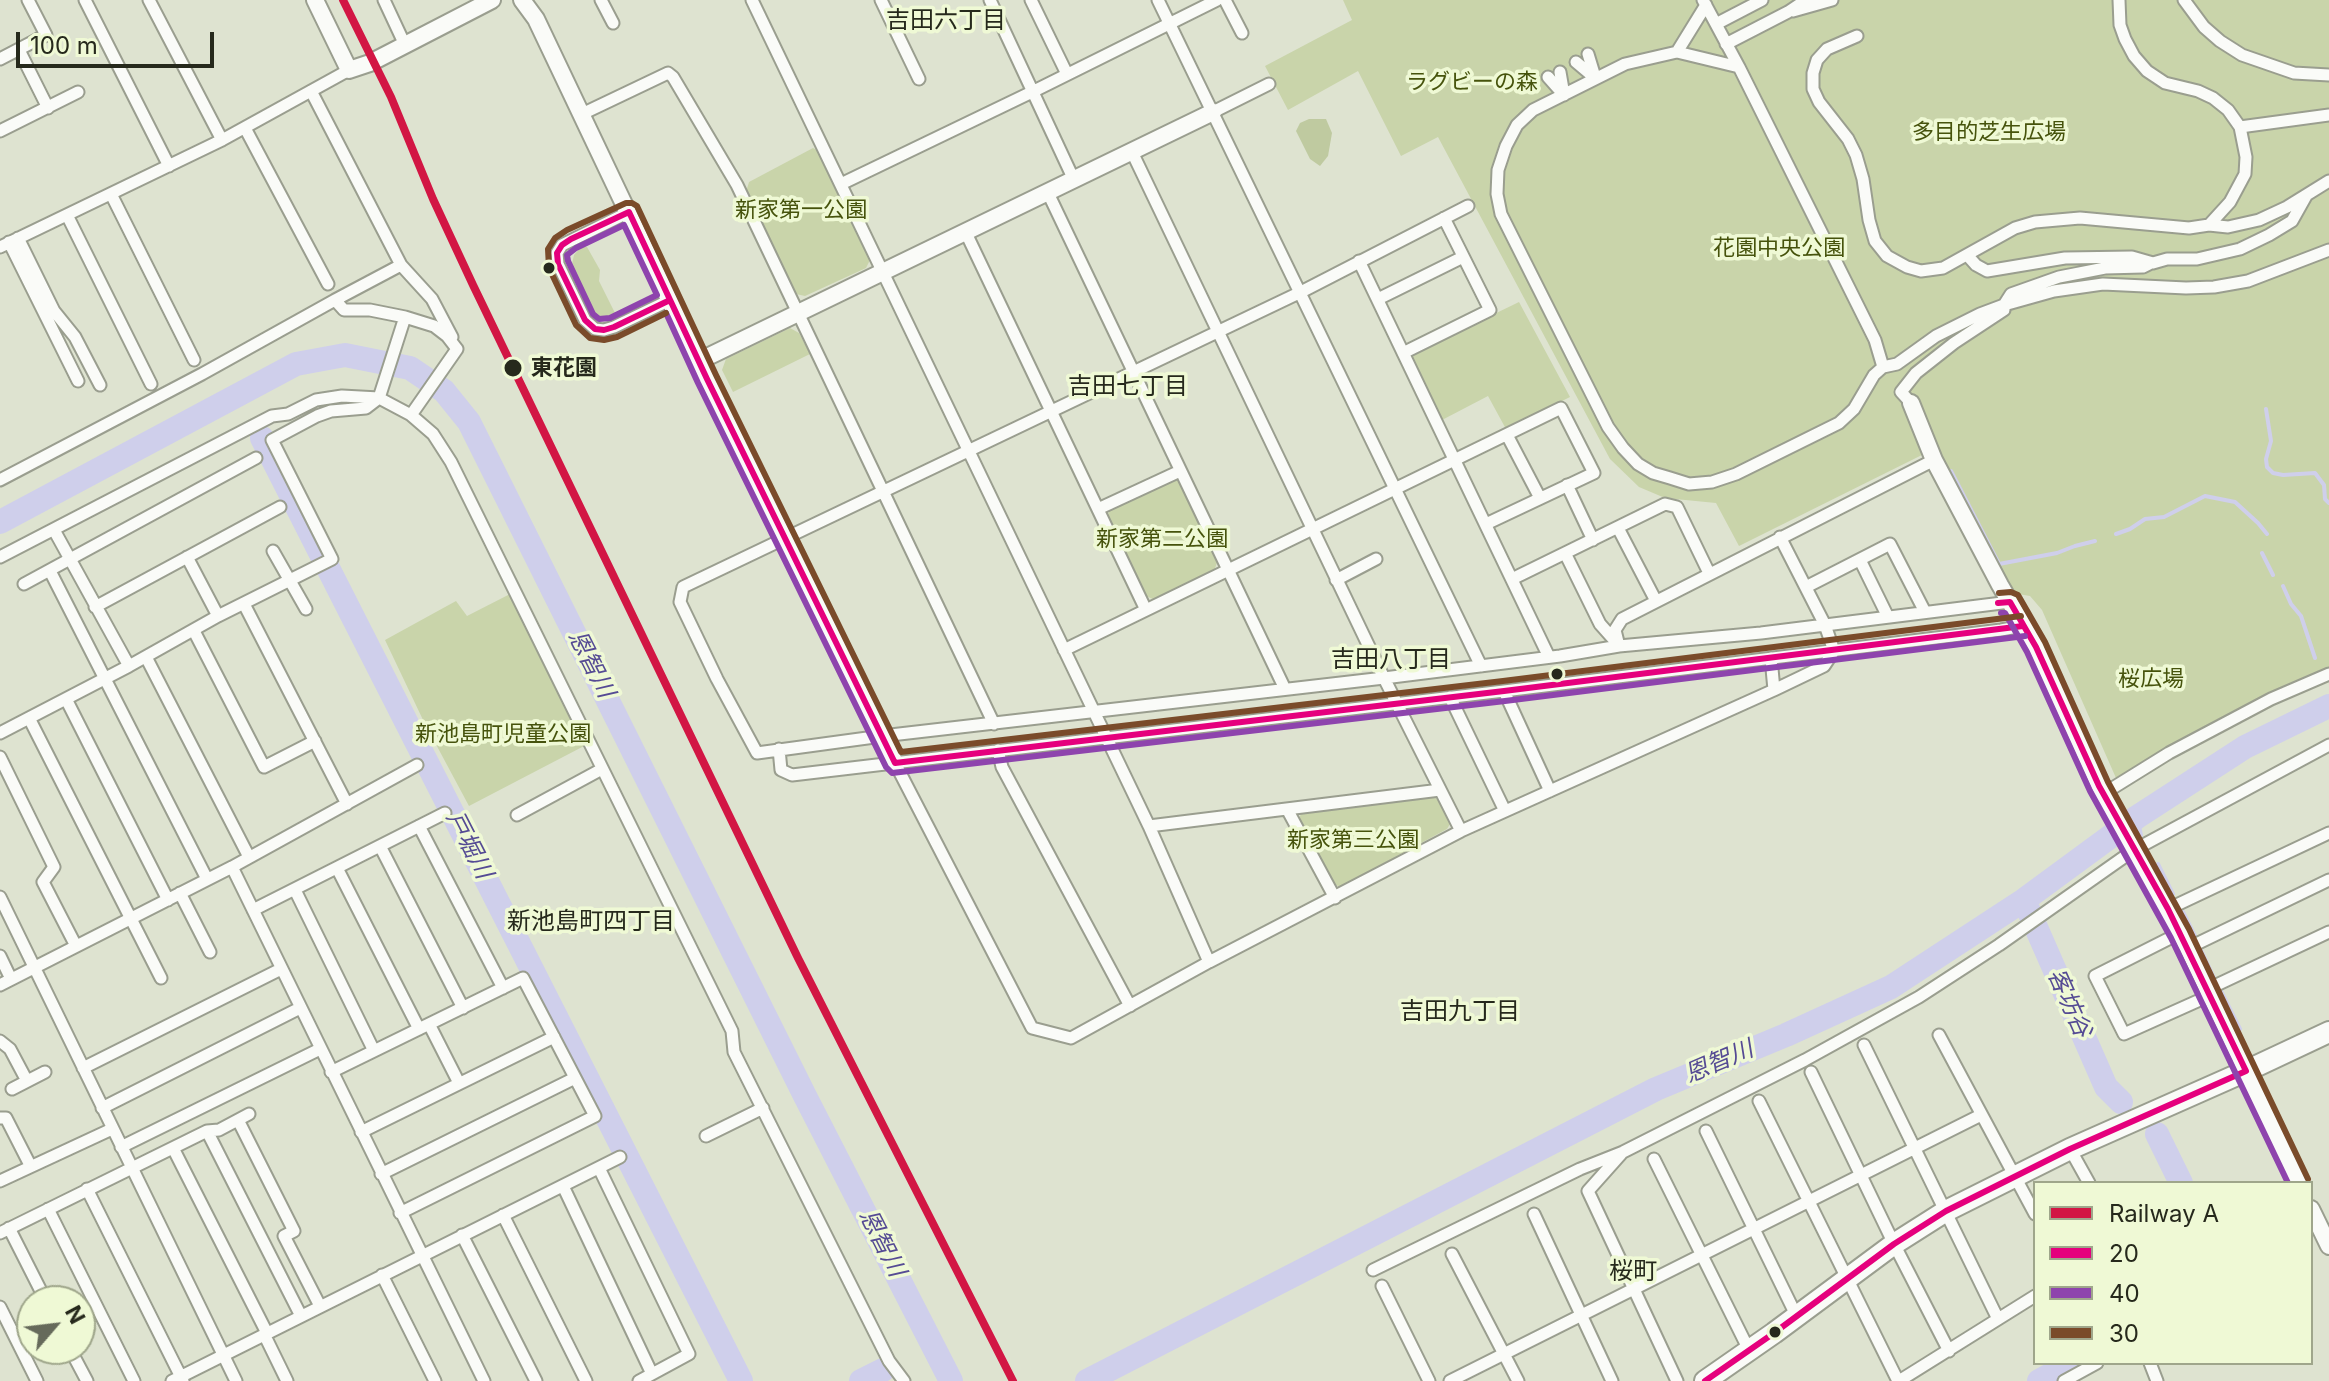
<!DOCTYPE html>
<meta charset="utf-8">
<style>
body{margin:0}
#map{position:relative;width:2329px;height:1381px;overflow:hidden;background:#dee3d0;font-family:Inter,sans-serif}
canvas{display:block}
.legend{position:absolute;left:2033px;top:1181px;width:280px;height:184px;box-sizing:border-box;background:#eff9d5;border:2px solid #9fa68b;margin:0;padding:10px 14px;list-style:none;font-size:24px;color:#26291c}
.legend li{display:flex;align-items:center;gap:16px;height:40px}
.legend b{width:40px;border:2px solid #9fa68b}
.north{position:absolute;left:16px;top:1285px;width:80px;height:80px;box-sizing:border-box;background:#eff9d5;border:2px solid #9fa68b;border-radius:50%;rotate:62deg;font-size:22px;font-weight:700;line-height:32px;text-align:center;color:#26291c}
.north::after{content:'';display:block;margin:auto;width:28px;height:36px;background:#666a5b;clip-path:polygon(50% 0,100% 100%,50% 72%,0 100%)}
.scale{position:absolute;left:16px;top:32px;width:198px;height:36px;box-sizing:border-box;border:4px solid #26291c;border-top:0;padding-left:10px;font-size:24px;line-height:28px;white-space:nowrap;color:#26291c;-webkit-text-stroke:6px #eff9d5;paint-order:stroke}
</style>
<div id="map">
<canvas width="2329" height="1381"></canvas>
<ul class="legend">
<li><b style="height:10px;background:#d21644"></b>Railway A</li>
<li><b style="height:10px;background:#e5007d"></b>20</li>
<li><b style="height:10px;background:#8e44ad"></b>40</li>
<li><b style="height:10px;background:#7a4b2a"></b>30</li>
</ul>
<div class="north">N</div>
<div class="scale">100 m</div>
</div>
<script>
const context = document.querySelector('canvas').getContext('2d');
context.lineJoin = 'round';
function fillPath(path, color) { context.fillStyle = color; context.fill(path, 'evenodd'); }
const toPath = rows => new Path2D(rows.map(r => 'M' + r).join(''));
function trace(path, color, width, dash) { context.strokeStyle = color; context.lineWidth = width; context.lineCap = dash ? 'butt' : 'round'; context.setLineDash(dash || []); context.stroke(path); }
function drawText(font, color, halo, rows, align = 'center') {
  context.font = font + ' Inter,"Noto Sans JP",sans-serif'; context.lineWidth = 7; context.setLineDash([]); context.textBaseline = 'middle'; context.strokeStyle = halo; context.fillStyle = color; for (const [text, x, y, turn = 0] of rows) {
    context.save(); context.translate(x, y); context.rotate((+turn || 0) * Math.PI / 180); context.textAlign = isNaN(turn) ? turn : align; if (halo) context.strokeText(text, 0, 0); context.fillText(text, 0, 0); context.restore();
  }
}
const green = toPath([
 [1343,0,2329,0,2329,669,2208,726,2116,778,2042,610,2030,596,2012,593,1936,448,1739,546,1716,503,1665,498,1639,487,1610,459,1438,137,1401,156,1358,71,1288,110,1265,66,1352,20],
 [813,148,819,151,870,260,866,268,805,296,796,294,746,192,749,182],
 [582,246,587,247,600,270,599,281,615,313,614,319,609,321,592,313,573,276,572,264,574,255],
 [1519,302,1570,397,1506,429,1488,396,1442,420,1412,361,1414,353],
 [790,328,799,333,810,354,733,392,722,370,726,359],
 [1172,478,1178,480,1218,560,1214,571,1155,600,1146,596,1107,518,1110,508],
 [512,593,586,745,469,806,424,722,385,640,456,601,467,616],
 [1429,795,1445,803,1453,819,1447,829,1340,887,1330,882,1299,819,1302,811]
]);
const forest = toPath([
 [1309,119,1326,119,1332,133,1328,156,1320,166,1310,159,1296,131,1300,123]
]);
const stream = toPath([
 [2266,409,2271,441,2266,459,2267,467,2273,473,2283,475,2315,473,2324,485,2325,499,2329,503],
 [1951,471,1999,564,2057,553,2075,546,2095,541],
 [2116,534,2130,529,2145,519,2164,517,2205,496,2235,502,2258,523,2267,534],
 [2262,553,2273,575],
 [2283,586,2291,604,2301,616,2315,658],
 [2137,817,2141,835],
 [2158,864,2173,894],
 [2183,912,2195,936],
 [2201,950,2215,980],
 [2221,991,2240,1029]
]);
const river = toPath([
 [262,438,741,1381],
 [0,522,296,364,345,355,410,368,444,391,469,422,805,1096,951,1381],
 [2024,900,2106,1087,2121,1102],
 [2157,1134,2181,1183],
 [861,1381,883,1370],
 [1087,1381,1656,1089,1786,1035,1891,987,2024,900,2137,817,2245,747,2329,706],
 [2039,1381,2072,1363]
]);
const street = toPath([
 [85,0,169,166],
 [149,0,222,140],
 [384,0,405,45],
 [601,0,613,23],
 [752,0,1149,826,1209,962],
 [881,0,919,79],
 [990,0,1074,180],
 [1031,0,1067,74],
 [1158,0,1481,666],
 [1225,0,1242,33],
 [1703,0,1739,67,1875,340,1883,367],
 [2184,0,2204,27,2220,41,2242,55,2294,73,2329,75],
 [1793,11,1832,0],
 [1716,24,1762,0],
 [1857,36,1827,49,1817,60,1813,73,1813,89,1819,102,1848,139,1856,155,1863,179,1869,220,1875,241,1887,256,1907,267,1921,271,1943,268,2015,228,2035,222,2080,218,2189,228,2209,225,2230,202,2245,174,2246,157,2240,127,2228,110,2213,98,2198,91,2165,83,2147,71,2134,56,2125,39,2120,25,2119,0],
 [1726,44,1788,12,1806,0],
 [19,50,48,108],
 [1677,52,1706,5],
 [1588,54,1595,77],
 [0,59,46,35,28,0],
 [1576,62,1595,78],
 [1739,67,1677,52,1625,64,1533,110,1517,125,1506,146,1498,170,1497,194,1501,214,1608,427,1623,448,1638,464,1653,473,1670,478,1689,484,1712,482,1736,474,1839,423,1854,409,1874,375,1883,367,1897,364,1936,336,1980,314,2004,305,2054,291,2103,284,2186,288,2214,287,2248,281,2329,250],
 [1560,72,1564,95],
 [1548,77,1564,95],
 [311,91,401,265,432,299,452,337],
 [1213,112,1269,84],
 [582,114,668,73,673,77,737,185,994,724],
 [2240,127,2329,115],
 [245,128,328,284],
 [0,131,78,92],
 [1132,152,1384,678,1461,831],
 [841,184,1032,92,1217,0],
 [1048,193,1285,689],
 [111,194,194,360],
 [1468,206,1301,292,683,587,680,602,717,679,757,753,882,736,1384,678,1560,656,1619,646,1761,633,2010,602],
 [629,212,562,245,557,253,558,264,585,320,595,329,604,330,614,327,670,300],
 [67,215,151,384],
 [2209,225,2228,227,2259,220,2287,207,2329,181],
 [966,233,1146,610],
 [18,238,54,311,75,337,100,385],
 [9,242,78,381],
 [0,247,222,140,349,70],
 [1967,255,1976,265,1987,271,2065,258,2132,257,2153,263,2167,259,2197,259,2240,249,2269,235,2292,221,2306,196],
 [1359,261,1549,657],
 [1378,299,1463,257],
 [335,300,401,265],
 [1403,353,1490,310,1444,218],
 [1911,403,1901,392,1916,373,1954,343,2004,310,2004,305,2011,294,2059,277,2105,268,2143,267,2149,264],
 [411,415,457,349],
 [1507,435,1540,498],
 [0,480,202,374,335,300,344,310,370,310,405,317,434,326,447,336,457,349],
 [1567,485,1593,540],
 [1098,509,1180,471],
 [1618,528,1656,601],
 [54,530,129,666],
 [273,551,306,609],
 [1565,553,1600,624,1616,642],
 [0,557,272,416,288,414,316,400,342,396,379,398,411,415,433,434,451,462,732,1031,734,1052,889,1361,904,1381],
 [187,557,218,616],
 [1860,560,1888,617],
 [50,571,207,879],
 [1512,579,1665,504,1677,507,1709,573],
 [1336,580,1376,559],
 [24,584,256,458],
 [1806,587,1890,544,1925,612],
 [244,604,347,804],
 [95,607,280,507],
 [194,631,264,767,315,741],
 [1619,646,1615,630,1622,619,1934,460],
 [1064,650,1561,408,1594,473,1486,524],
 [146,657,249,857],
 [1774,690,1824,666,1834,651,1825,625,1780,537],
 [1504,691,1550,791],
 [1450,697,1505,811],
 [66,699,168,900],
 [29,718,161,978],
 [0,733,129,666,218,616,332,559,272,440,317,416,331,411,366,408,379,398,405,317],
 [779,749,781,770,792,775,1504,691,2001,630,2023,626],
 [998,750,1002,767,1130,1006],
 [0,757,54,867,43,882,76,946],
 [895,763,1032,1028,1071,1038,1209,962,1461,831,1774,690,1771,658],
 [2103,794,2169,753,2271,699,2329,674],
 [1287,809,1335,898],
 [517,815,602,769],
 [419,826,503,988],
 [1149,826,1440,790],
 [380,846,463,1008],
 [232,867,484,1381],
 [337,868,419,1029],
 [295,890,374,1051],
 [180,893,210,952],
 [0,897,236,1381],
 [2168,909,2329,833],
 [253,910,445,813],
 [2180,933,2095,976,2124,1034,2211,995],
 [2188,948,2329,880],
 [0,956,11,979],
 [0,985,232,867,417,765],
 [2208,989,2329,932],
 [429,1024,459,1083],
 [1939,1035,2035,1214],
 [0,1041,10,1049,27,1081],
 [1864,1045,1998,1319],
 [83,1068,281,969],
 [331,1072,523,978,595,1116,400,1213],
 [1811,1072,1894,1244,1949,1351],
 [12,1089,45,1072],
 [1759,1101,1898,1381],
 [102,1108,300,1008],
 [0,1118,6,1118,30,1165],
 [238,1120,294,1231,284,1236,320,1306],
 [207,1131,301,1316],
 [1706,1131,1797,1317],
 [361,1132,554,1037],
 [706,1136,763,1108],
 [121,1147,320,1049],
 [173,1148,267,1333],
 [2070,1149,2089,1183],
 [1621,1154,1588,1191,1677,1381],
 [1654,1159,1749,1350],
 [599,1168,689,1354,639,1381],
 [381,1174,575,1078],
 [0,1181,112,1129],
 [563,1186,652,1374],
 [87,1189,183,1381],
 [48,1209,134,1381],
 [1534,1214,1612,1381],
 [503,1215,586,1381],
 [9,1228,46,1301],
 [0,1233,207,1131,219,1130,249,1114],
 [462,1235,536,1381],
 [1452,1254,1518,1381],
 [1373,1270,1580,1169,1623,1152,1805,1060,1919,997,1999,945,2134,850,2329,745],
 [382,1275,435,1381],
 [1382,1286,1429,1381],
 [0,1307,37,1381],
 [264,1334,287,1381],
 [70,1349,87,1381],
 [2150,1363,2157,1381],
 [172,1381,620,1157],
 [1450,1381,1981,1115],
 [1899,1381,2035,1296],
 [2064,1381,2097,1363]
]);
const secondary = toPath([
 [315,0,349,70,370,63,492,0],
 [522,0,536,19,707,379,895,763],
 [699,361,1213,112],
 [1911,403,1934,460,2000,585,2036,647,2103,794,2188,948,2299,1183],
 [2311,1209,2329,1246]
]);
const highway = toPath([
 [1705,1381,1774,1333,1894,1244,1946,1211,2070,1149,2246,1071,2329,1032]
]);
const bus1 = toPath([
 [670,300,614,327,604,330,595,329,585,320,558,264,557,253,562,245,571,239,629,212,707,379,895,763,1504,691,2023,626],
 [1998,603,2010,602,2036,647,2099,786,2168,909,2246,1071],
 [1705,1381,1774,1333,1894,1244,1946,1211,2070,1149,2246,1071]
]);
const bus2 = toPath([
 [624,225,657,295,610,318,599,319,593,314,568,261,567,255,576,248,624,225],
 [666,313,698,383,886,767,892,773,1505,701,2025,636],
 [2001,613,2005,613,2027,652,2090,791,2171,938,2288,1183]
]);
const bus3 = toPath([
 [666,313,617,337,604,340,590,338,576,325,549,268,548,249,555,238,567,230,626,203,632,203,637,206,716,375,901,752,1503,681,2021,616],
 [1999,593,2011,592,2018,595,2045,642,2108,782,2189,929,2308,1179]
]);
const rail1 = toPath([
 [343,0,391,97,433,199,473,285,798,958,1013,1381]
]);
const markers = [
 [549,268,7,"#26291c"],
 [513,368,10,"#26291c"],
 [1557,674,7,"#26291c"],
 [1775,1332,7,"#26291c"]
];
const parkNames = [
 ["ラグビーの森",1472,82],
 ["多目的芝生広場",1989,132],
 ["新家第一公園",801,210],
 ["花園中央公園",1779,248],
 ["新家第二公園",1162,539],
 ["桜広場",2151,679],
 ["新池島町児童公園",503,734],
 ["新家第三公園",1353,840]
];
const stopNames = [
 ["東花園",531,368]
];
const neighbourhoodNames = [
 ["吉田六丁目",946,21],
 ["吉田七丁目",1128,387],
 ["吉田八丁目",1391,660],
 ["新池島町四丁目",591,922],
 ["吉田九丁目",1460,1012],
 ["桜町",1633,1272]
];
const waterNames = [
 ["恩智川",591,664,63],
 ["戸堀川",469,845,63],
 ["客坊谷",2069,1003,66],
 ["恩智川",1719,1062,-23],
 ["恩智川",882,1243,63]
];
fillPath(green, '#c9d4aa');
fillPath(forest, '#bfcaa0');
trace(stream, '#cfcfeb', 4);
trace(river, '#cfcfeb', 24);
trace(street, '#9a9e8f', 15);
trace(secondary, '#9a9e8f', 20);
trace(highway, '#9a9e8f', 24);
trace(street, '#fafbf8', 11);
trace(secondary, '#fafbf8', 16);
trace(highway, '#fafbf8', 20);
trace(bus1, '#e5007d', 6);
trace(bus2, '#8e44ad', 6);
trace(bus3, '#7a4b2a', 6);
trace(rail1, '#d21644', 8);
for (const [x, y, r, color] of markers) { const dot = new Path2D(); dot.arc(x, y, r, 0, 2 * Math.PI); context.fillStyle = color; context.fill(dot); trace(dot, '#eff9d5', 3); }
drawText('22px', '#46530c', '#eff9d5', parkNames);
drawText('bold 22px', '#26291c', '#eff9d5', stopNames, 'left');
drawText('24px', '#26291c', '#eff9d5', neighbourhoodNames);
drawText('italic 24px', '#554b94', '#eff9d5', waterNames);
</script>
